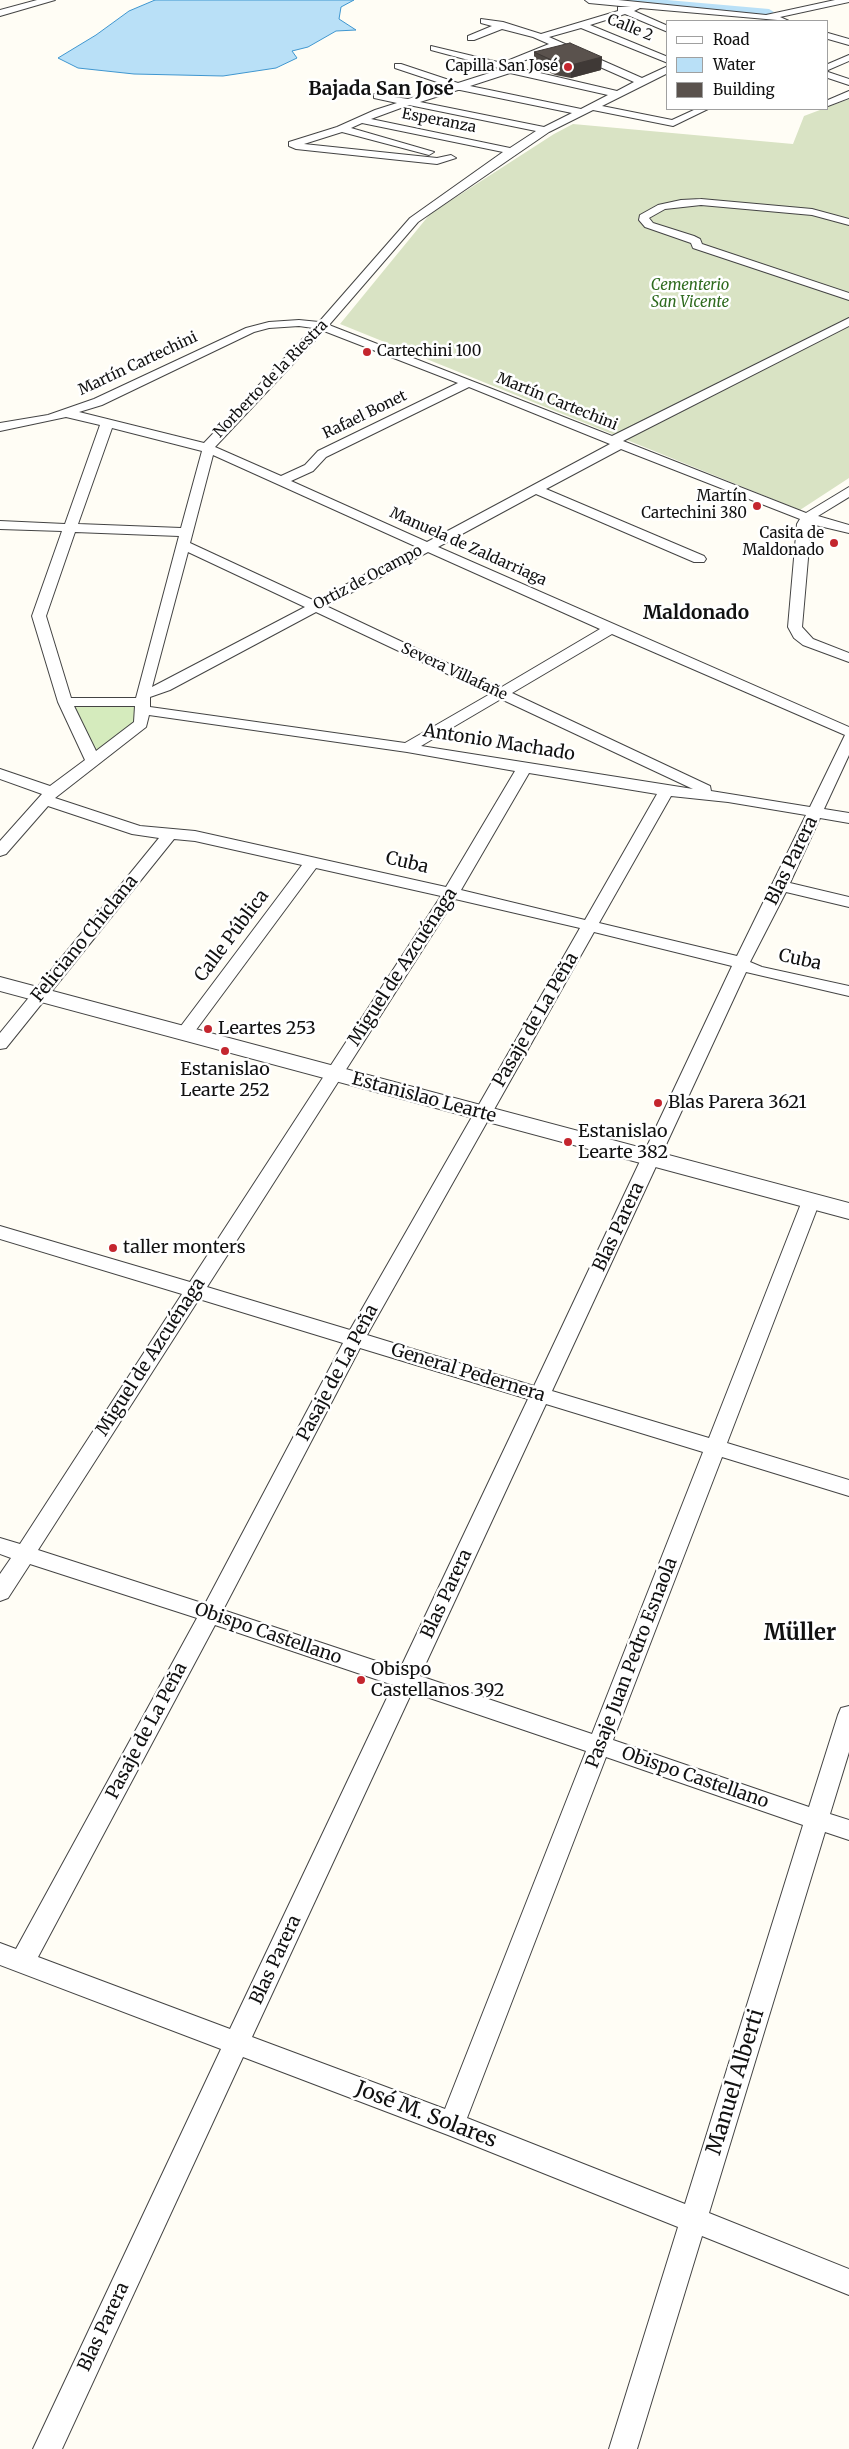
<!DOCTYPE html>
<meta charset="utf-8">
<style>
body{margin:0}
#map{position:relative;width:849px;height:2449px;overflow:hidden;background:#fffdf5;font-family:Merriweather,serif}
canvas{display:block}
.legend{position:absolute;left:666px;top:20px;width:162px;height:90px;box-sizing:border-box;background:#fff;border:1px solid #a0a0a0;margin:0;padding:6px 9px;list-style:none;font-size:15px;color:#111}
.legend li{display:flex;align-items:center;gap:10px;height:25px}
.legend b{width:25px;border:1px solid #a0a0a0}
</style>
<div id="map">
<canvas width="849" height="2449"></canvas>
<ul class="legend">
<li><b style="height:6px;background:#fff"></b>Road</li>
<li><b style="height:14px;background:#b9e0f7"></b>Water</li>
<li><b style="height:14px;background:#5a524d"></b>Building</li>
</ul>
</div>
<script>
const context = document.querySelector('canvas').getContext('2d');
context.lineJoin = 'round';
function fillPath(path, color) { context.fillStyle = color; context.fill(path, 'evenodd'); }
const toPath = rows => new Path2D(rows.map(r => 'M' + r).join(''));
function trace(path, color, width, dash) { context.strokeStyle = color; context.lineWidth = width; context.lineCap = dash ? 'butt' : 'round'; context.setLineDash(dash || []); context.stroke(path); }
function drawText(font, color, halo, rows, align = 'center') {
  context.font = font + ' Merriweather,serif'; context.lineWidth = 5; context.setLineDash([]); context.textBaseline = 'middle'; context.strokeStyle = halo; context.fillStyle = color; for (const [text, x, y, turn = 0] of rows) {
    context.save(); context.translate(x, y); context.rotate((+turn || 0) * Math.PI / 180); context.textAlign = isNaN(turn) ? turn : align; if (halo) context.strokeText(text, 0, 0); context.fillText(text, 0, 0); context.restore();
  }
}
const green = toPath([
 [70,704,135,706,134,723,93,756]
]);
const cemetery = toPath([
 [849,99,849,478,800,510,340,324,430,214,554,134,573,124,793,144,804,116]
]);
const water = toPath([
 [155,0,354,0,341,7,339,19,356,30,336,31,308,47,292,51,297,58,276,68,223,76,134,74,78,68,58,58,96,35,129,11,155,0]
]);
const canal = toPath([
 [627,0,667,0,769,9,774,12,769,15,632,3,627,0]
]);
const minor = toPath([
 [37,0,55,0,0,16,0,10,37,0],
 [585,0,618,0,766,15,835,0,849,0,849,2,780,17,789,21,640,8,634,11,668,26,668,32,625,14,590,25,668,57,668,63,581,28,549,37,642,78,668,66,668,73,602,106,672,120,696,109,708,109,673,126,593,110,549,132,418,222,329,325,612,436,849,318,849,326,623,441,806,513,849,487,849,497,818,516,849,525,849,533,811,524,802,627,813,639,849,653,849,662,803,645,794,638,788,627,797,524,800,519,621,449,546,489,704,556,706,559,704,562,694,562,536,494,438,547,849,727,849,755,824,809,849,813,849,823,820,818,790,883,849,897,849,907,786,892,750,962,762,967,849,986,849,996,746,972,552,1391,709,1438,802,1201,804,1197,811,1195,818,1197,820,1201,727,1443,849,1480,849,1496,722,1457,613,1740,809,1807,838,1715,841,1708,849,1706,849,1752,830,1814,849,1820,849,1840,825,1832,709,2213,849,2269,849,2295,702,2236,637,2449,609,2449,678,2227,448,2135,243,2057,62,2449,33,2449,221,2049,0,1965,0,1943,16,1949,197,1618,30,1564,8,1598,0,1601,0,1574,11,1558,0,1554,0,1538,20,1544,182,1294,0,1239,0,1226,190,1282,441,896,316,868,190,1038,184,1039,178,1038,175,1034,178,1030,302,865,195,841,174,839,6,1048,0,1049,0,1033,159,838,132,834,48,806,6,854,0,856,0,841,42,794,0,779,0,769,50,786,85,760,58,702,32,616,62,531,0,529,0,521,65,524,100,425,66,417,0,431,0,423,48,415,94,399,246,328,269,322,299,320,319,322,410,218,503,152,362,123,351,128,434,152,429,155,342,132,304,144,437,158,451,155,456,158,437,164,296,149,289,146,289,142,337,127,375,110,397,103,374,98,374,94,408,99,449,86,395,68,395,64,401,64,458,83,502,69,431,50,431,46,502,63,549,44,533,37,502,29,474,40,468,40,468,36,492,26,481,23,481,19,503,22,541,34,618,11,618,7,631,7,589,3,585,0],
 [557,48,634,82,617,91,510,66,557,48],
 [510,73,608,95,581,109,470,86,510,73],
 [458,90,460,90,572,113,544,127,420,102,458,90],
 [409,105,536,131,510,148,371,119,409,105],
 [299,326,313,328,204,443,79,412,102,405,254,332,269,328,299,326],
 [324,331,458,383,318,451,305,465,281,476,215,447,324,331],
 [469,387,610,444,427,542,291,481,313,471,326,457,469,387],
 [112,428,202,451,181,528,78,524,112,428],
 [213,455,417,547,315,601,190,543,213,455],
 [75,532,179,536,136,698,71,698,46,616,75,532],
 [188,552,305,607,152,687,188,552],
 [428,552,600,629,500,688,326,606,428,552],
 [316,612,490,694,405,743,150,707,150,697,170,690,316,612],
 [612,634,845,735,810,807,711,791,710,786,512,693,612,634],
 [501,699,693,789,421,746,501,699],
 [74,706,135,706,134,722,96,751,74,706],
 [149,715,407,752,515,771,446,887,195,831,140,826,55,798,146,727,149,715],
 [529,773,657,794,585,920,461,890,529,773],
 [671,796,728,802,806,815,737,956,599,923,671,796],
 [455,899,580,928,350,1330,207,1287,455,899],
 [594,932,732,966,534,1386,367,1335,594,932],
 [199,1299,343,1343,205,1604,38,1550,199,1299],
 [360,1348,528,1399,400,1669,223,1610,360,1348],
 [546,1404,703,1452,592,1734,420,1676,546,1404],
 [215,1625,393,1685,230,2029,38,1957,215,1625],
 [412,1692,586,1751,445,2109,252,2037,412,1692],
 [606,1757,803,1825,685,2204,467,2118,606,1757],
 [828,33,849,39,849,45,828,39,828,33],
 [849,55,849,61,828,70,828,64,849,55],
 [828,72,849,79,849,85,828,78,828,72],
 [849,91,849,98,828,106,828,100,849,91],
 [701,199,812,209,849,219,849,225,812,215,701,205,665,209,649,218,653,223,694,236,700,239,702,244,849,293,849,300,693,248,691,243,645,227,639,220,640,215,658,205,681,200,701,199]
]);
const tertiary = toPath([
 [0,977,849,1203,849,1219,0,991,0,977]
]);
const wall = toPath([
 [534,52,602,57,601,70,571,78,555,75,534,65]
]);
const shadedWall = toPath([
 [602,57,601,70,571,78,571,65]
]);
const building = toPath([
 [570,43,602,57,571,65,556,62,534,52,570,43]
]);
const markers = [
 [568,67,5,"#c4262e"],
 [367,352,5,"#c4262e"],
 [757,506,5,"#c4262e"],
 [834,543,5,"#c4262e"],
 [208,1029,5,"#c4262e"],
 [225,1051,5,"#c4262e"],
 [658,1103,5,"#c4262e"],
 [568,1142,5,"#c4262e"],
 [113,1248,5,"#c4262e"],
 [361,1680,5,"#c4262e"]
];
const farStreetnames = [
 ["Calle 2",630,28,22],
 ["Esperanza",439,121,11],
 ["Martín Cartechini",138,364,-25],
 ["Norberto de la Riestra",271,379,-46],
 ["Martín Cartechini",557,402,22],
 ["Rafael Bonet",365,415,-26],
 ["Manuela de Zaldarriaga",468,547,24],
 ["Ortiz de Ocampo",368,578,-28],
 ["Severa Villafañe",454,672,25]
];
const farPoinames = [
 ["Capilla San José",558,67],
 ["Cartechini 100",377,352,"left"],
 ["Martín",747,497],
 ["Cartechini 380",747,514],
 ["Casita de",824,534],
 ["Maldonado",824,551]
];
const farParknames = [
 ["Cementerio",690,286],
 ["San Vicente",690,303]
];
const streetNames = [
 ["Antonio Machado",499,743,9],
 ["Blas Parera",792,861,-64],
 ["Cuba",407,863,13],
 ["Calle Pública",232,936,-53],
 ["Feliciano Chiclana",85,939,-51],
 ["Cuba",800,960,12],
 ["Miguel de Azcuénaga",403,967,-57],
 ["Pasaje de La Peña",536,1020,-60],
 ["Estanislao Learte",424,1098,15],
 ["Blas Parera",619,1227,-65],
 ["Miguel de Azcuénaga",151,1357,-57],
 ["Pasaje de La Peña",338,1373,-62],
 ["General Pedernera",468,1373,17],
 ["Blas Parera",447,1594,-65],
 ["Obispo Castellano",268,1634,19],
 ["Pasaje Juan Pedro Esnaola",632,1663,-69],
 ["Pasaje de La Peña",147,1731,-62],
 ["Obispo Castellano",695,1778,19],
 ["Blas Parera",276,1960,-65],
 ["Blas Parera",104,2327,-65]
];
const poiNames = [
 ["Leartes 253",218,1029],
 ["Estanislao",225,1070,"center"],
 ["Learte 252",225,1091,"center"],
 ["Blas Parera 3621",668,1103],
 ["Estanislao",578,1132],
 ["Learte 382",578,1153],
 ["taller monters",123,1248],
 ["Obispo",371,1670],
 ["Castellanos 392",371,1691]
];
const farDistrictnames = [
 ["Bajada San José",381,90],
 ["Maldonado",696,614]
];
const nearStreetnames = [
 ["Manuel Alberti",736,2082,-73],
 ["José M. Solares",426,2115,21]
];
const districtNames = [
 ["Müller",800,1634]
];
fillPath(green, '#d5ebbd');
fillPath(cemetery, '#d9e3c4');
fillPath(water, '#b9e0f7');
trace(water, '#3f96cf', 1);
fillPath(canal, '#b9e0f7');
trace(minor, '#444', 2);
trace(tertiary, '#444', 2);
fillPath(minor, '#fff');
fillPath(tertiary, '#fff');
fillPath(wall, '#4d4742');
fillPath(shadedWall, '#3f3936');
fillPath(building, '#5a524d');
trace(building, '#3f3936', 1);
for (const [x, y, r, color] of markers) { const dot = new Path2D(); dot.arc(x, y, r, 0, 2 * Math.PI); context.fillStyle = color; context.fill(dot); trace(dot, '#fff', 2); }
drawText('15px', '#111', '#fff', farStreetnames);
drawText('15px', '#111', '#fff', farPoinames, 'right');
drawText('italic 15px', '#2f6b1f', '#fff', farParknames);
drawText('18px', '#111', '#fff', streetNames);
drawText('18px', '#111', '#fff', poiNames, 'left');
drawText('bold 19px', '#111', '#fff', farDistrictnames);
drawText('21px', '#111', '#fff', nearStreetnames);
drawText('bold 22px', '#111', '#fff', districtNames);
</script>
